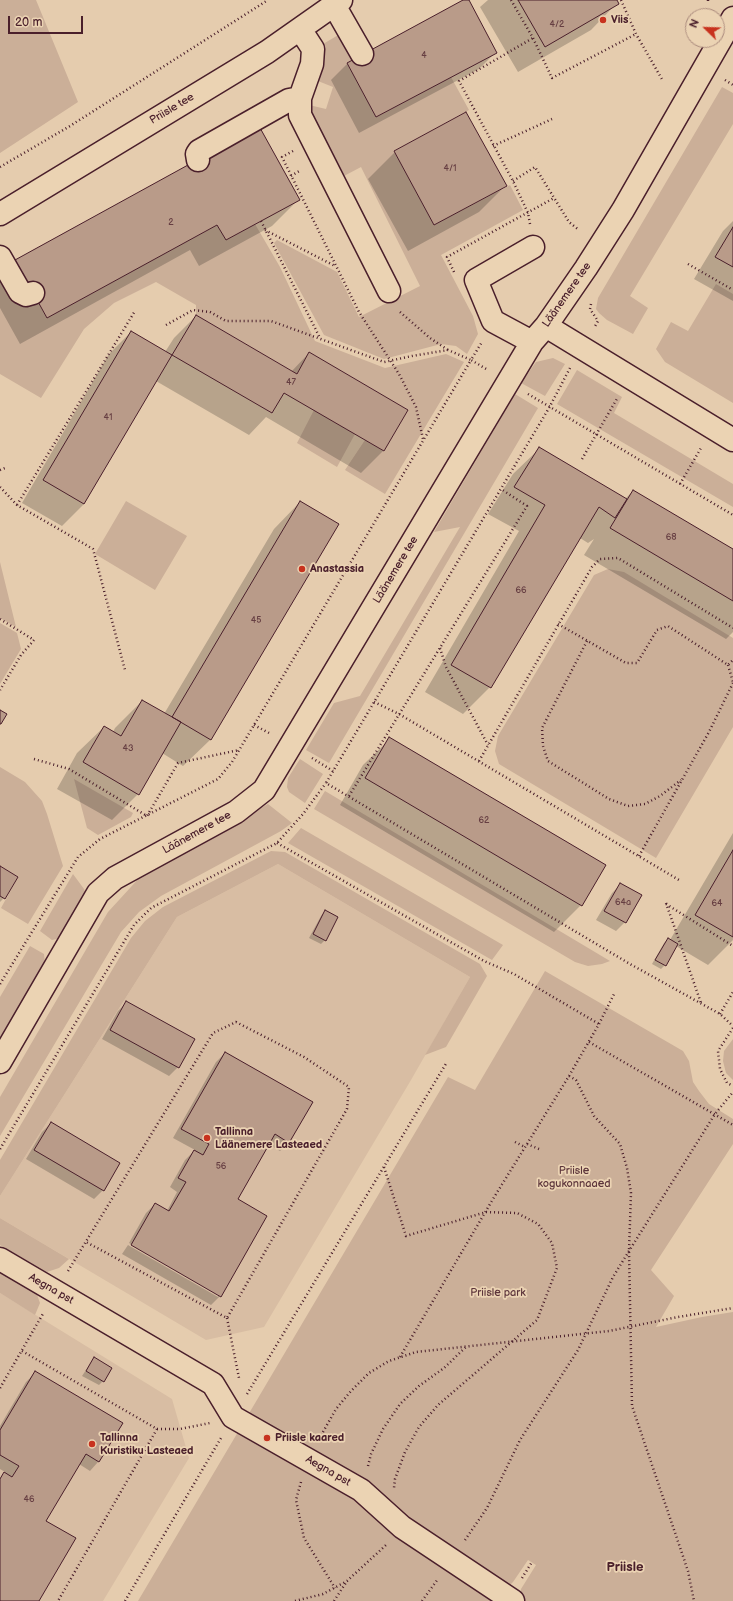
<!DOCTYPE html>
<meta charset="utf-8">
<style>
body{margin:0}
#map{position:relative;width:733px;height:1601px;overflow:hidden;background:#e5ccae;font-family:"Balsamiq Sans",sans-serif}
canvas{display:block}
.north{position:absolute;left:685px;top:8px;width:40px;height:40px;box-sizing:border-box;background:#ebd3b3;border:1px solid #ab8b7d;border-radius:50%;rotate:293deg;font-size:11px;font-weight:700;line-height:16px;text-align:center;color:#4a1f2b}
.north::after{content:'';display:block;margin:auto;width:14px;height:18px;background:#c8321e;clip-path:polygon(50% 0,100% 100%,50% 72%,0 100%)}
.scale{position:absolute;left:8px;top:16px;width:75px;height:18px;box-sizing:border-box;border:2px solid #4a1f2b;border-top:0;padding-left:5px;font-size:12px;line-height:14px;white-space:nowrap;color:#4a1f2b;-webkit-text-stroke:3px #ebd3b3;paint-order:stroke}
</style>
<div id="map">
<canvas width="733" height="1601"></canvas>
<div class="north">N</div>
<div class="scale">20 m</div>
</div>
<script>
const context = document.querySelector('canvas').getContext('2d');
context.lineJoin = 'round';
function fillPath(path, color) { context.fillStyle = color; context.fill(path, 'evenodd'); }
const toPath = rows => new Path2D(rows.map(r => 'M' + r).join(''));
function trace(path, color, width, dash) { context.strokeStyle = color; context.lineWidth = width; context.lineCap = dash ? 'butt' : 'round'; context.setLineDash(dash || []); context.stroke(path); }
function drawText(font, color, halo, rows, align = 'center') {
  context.font = font + ' "Balsamiq Sans",sans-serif'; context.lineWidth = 3.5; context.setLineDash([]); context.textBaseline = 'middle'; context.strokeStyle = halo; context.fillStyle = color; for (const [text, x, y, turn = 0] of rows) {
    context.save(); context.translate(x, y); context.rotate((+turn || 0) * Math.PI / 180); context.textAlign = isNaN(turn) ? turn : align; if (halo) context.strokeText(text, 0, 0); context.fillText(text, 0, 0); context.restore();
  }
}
const built = toPath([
 [278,864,470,977,411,1080,264,1327,206,1340,0,1218,0,1196,177,917],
 [0,1293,172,1399,189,1458,103,1601,0,1601]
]);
const green = toPath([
 [0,0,36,0,78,102,0,153],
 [340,34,354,59,347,63,376,117,451,77,469,110,394,151,434,225,510,185,523,210,441,255,473,316,478,334,467,354,456,346,441,344,384,359,324,335,274,243,277,240,337,272,359,317,420,286,361,167,344,176,338,173,306,113,309,105,326,109,333,87,318,81,324,63,323,44],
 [722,87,733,93,733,124,630,296,648,308,633,334,607,320,599,313,596,309,598,298],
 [255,224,280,267,315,341,385,368,446,354,464,362,385,494,345,470,365,440,384,451,408,410,309,352,297,374,196,315,196,305,156,282,114,303,84,329,41,398,0,374,0,277,10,295,24,306,39,304,47,318,217,225,226,240],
 [716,284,733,294,733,403,665,362,656,349,671,322,688,331],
 [553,358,565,364,545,396,521,383,536,362],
 [577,370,622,397,614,413,733,484,733,507,557,404],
 [515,394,538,408,329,763,306,750,334,703,360,696,460,527,434,532],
 [314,410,355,434,337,467,297,443],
 [126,501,187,536,155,590,95,554],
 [0,562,16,627,0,618],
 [608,569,624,572,733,638,733,727,656,858,499,764,495,751,498,736,594,575],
 [0,623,17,633,21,649,0,684],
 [300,759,323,774,305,803,289,792,287,787,288,778],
 [0,767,25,782,42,801,47,814,63,866,28,924,1,908,18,877,0,866],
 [74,779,133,813,131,817,98,835,87,828],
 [325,791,610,961,602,964,588,966,575,962,314,809],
 [268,804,292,823,281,831,161,896,139,912,121,932,0,1136,0,1097,108,912,141,876],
 [301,828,503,945,492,960,288,843],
 [271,851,285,852,480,964,487,976,446,1047,425,1055,470,977,278,864,177,917,0,1196,0,1160,131,938,145,921,163,907],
 [73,874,84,889,87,898,64,937,52,940,40,931],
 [30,946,44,954,45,964,0,1040,0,997],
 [545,971,683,1051,689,1061,693,1082,699,1091,709,1104,733,1119,733,1144,651,1270,674,1296,656,1327,702,1317,733,1312,733,1601,523,1601,520,1597,521,1589,536,1565,528,1560,513,1582,509,1586,502,1601,138,1601,448,1077,475,1090],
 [733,1039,733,1080,726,1073,723,1061,724,1051],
 [0,1218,69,1259,59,1268,47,1272,0,1245],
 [0,1272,36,1292,40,1303,35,1315,0,1293]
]);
const shadow = toPath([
 [465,0,468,0,496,52,479,69,359,133,331,80,348,63],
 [488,0,616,0,617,3,591,30,518,72,480,7],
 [466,113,505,186,479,212,408,251,368,179,395,152],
 [298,200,272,226,199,266,190,250,20,344,0,308,0,277,16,261],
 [733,221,733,301,694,279,723,231],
 [196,316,291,372,309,353,407,411,383,451,361,473,266,417,249,435,156,381,84,504,62,526,22,503,109,354,131,332,165,352,174,338],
 [540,448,625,499,633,491,733,550,733,632,726,639,584,555,594,539,588,543,580,538,490,687,463,714,425,692,519,531,488,514,513,474],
 [300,502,337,524,210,740,183,766,162,753,138,794,112,820,57,789,77,753,104,727,113,732,115,728,142,701,164,714,274,529],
 [390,739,581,905,554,932,340,805,363,765],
 [733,833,733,940,708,965,676,946,665,965,661,969,652,964,664,943,668,939,670,940],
 [0,867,4,898,0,902],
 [621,884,640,895,625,922,616,931,596,920,612,893],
 [325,911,325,940,321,944,309,938,321,916],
 [127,1002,178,1067,169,1076,102,1039,118,1011],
 [225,1053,289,1142,280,1151,268,1144,237,1200,220,1296,211,1305,122,1254,128,1245,218,1297,218,1294,129,1243,146,1213,155,1204,167,1211,177,1192,170,1187,185,1160,195,1150,173,1138,216,1062],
 [51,1123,103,1190,94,1199,26,1159,42,1132],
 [94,1358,103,1381,99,1385,82,1376],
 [35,1373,121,1424,98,1462,90,1471,79,1464,45,1521,37,1601,0,1601,0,1478,5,1472,0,1469,0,1426,26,1382]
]);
const building = toPath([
 [463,0,469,0,497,53,376,117,347,63,463,0],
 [518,0,617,0,619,4,545,47,518,0],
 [466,112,507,186,434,225,394,151,466,112],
 [259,126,300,200,226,240,217,225,47,318,15,260,259,126],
 [733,227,733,267,715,257,733,227],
 [196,315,297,374,309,352,408,410,384,451,284,393,272,413,172,355,196,315],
 [131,331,172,355,84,504,43,480,131,331],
 [539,447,627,499,615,518,599,507,491,688,451,665,545,505,514,487,539,447],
 [633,490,733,549,733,601,610,528,633,490],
 [300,501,339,524,211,740,172,717,300,501],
 [142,700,181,722,139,795,83,762,104,726,121,736,142,700],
 [0,710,7,714,1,724,0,724,0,710],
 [389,737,606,865,582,906,365,778,389,737],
 [733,850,733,937,695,915,733,850],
 [0,866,18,877,5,899,0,896,0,866],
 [620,883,642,895,626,923,604,911,620,883],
 [325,910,338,917,326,941,313,934,325,910],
 [668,938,678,944,666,966,655,960,668,938],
 [126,1001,195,1039,179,1068,110,1030,126,1001],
 [225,1052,313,1102,289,1143,275,1134,238,1199,267,1216,221,1297,131,1245,155,1203,169,1211,186,1182,178,1178,194,1150,203,1155,209,1144,181,1129,225,1052],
 [51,1122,120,1163,104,1191,34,1150,51,1122],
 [94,1357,112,1368,104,1382,86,1371,94,1357],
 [35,1371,123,1423,99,1462,86,1454,46,1521,76,1538,39,1601,0,1601,0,1479,4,1472,12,1477,19,1466,0,1455,0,1430,35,1371]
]);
const path = toPath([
 [511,0,533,38,552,78,636,34],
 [621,0,636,34,663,81],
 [708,0,708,1],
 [725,80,733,85],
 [493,146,552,119],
 [293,151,282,157,359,312,399,374,416,407,423,439],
 [0,167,70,126,268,0],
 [291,176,301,170],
 [513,181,535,167,569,222,579,230],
 [261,221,320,338],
 [530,224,528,213,513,181,459,81,533,38],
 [265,230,335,266],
 [688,264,733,290],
 [454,272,447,257,554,198],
 [591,304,590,309,598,321,594,328],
 [400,312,430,338,448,350],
 [166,325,193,310,210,312,226,321,271,321,384,362,412,356,448,350,471,360,482,342],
 [570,368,549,408,326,783,630,964,720,1014,733,1026],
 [528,394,733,515],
 [582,459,618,397],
 [0,470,5,468],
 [680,484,701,448],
 [0,487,17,505,93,549,125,670],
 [17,505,135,311],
 [0,619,34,640,21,655,0,690],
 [558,624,626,663,637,663,657,630,668,626,728,665,733,660],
 [587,641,542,728,543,746,548,761,609,799,628,806,645,804,660,796,681,780],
 [440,648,446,667,488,745],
 [728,665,733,682],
 [374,702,399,714,679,880],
 [254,725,271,734],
 [312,758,333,771],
 [34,759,69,769,147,816,178,763,239,750],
 [479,761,592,567,600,559,618,558,733,628],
 [349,796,527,506,501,489],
 [277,843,484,961,514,974,599,1024],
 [639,856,709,732,733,683],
 [666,903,701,1003],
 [666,904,733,946],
 [0,984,78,857,100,839,218,779,232,762,471,360,488,370],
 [720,1014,733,992],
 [733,1028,718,1051,720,1069,727,1083,733,1086],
 [589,1042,733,1125],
 [569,1076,576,1080,594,1116,620,1144,627,1168,631,1193,629,1251,632,1406,688,1571,694,1601],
 [515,1142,525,1147],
 [527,1144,539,1149],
 [0,1149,134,925,151,908,277,843,303,814,326,783],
 [384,1167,406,1236,486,1212,517,1213,538,1224,552,1243,557,1268,537,1320,438,1405,419,1427,405,1452,395,1479,394,1488],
 [68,1271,213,1033,236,1022,304,1057,349,1087,347,1109,227,1318,86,1242],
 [227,1318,239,1378],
 [22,1351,157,1429,58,1601],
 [400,1357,493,1199,569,1076,599,1024,615,992],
 [0,1388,44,1312],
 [247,1394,447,1062],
 [157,1429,180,1429,210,1423],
 [319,1439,336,1409,351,1391,369,1373,389,1361,416,1352,609,1331,678,1317,733,1308],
 [368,1466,371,1454,383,1429,400,1404,419,1386,444,1368,467,1346],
 [301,1482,296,1500,304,1538,335,1588],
 [465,1540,487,1508,520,1440,578,1350,613,1277,629,1251,715,1114,733,1092],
 [522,1578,532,1562],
 [125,1601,221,1438],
 [295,1601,323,1594,347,1581,386,1545],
 [334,1601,347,1581],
 [422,1601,438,1579]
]);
const minor = toPath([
 [334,5,362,54],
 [300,29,313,49,312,64,300,98,300,115,389,291],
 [198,160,197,154,199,151,289,100,300,98],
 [0,214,267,52,341,0],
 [0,257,20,292,26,295,33,293],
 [546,326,733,440],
 [532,342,493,321,476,280,533,247],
 [0,1062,98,893,115,878,236,812,264,790,532,342,546,326,586,268,623,210,733,18],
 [0,1259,213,1384,233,1417,361,1490,402,1527,513,1601]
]);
const markers = [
 [603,20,4,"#c8321e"],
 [302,569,4,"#c8321e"],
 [207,1138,4,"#c8321e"],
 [267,1438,4,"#c8321e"],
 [92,1444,4,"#c8321e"]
];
const numberNames = [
 ["4/2",557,25],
 ["4",424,56],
 ["4/1",450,169],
 ["2",171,223],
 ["47",291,383],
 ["41",108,418],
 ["68",671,538],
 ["66",521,591],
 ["45",256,621],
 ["43",128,749],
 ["62",484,821],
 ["64a",623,903],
 ["64",717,904],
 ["56",221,1167],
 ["46",29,1500]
];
const poiNames = [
 ["Viis",611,20],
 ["Anastassia",310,569],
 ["Tallinna",215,1132],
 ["Läänemere Lasteaed",215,1145],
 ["Tallinna",100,1438],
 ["Kuristiku Lasteaed",100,1451],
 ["Priisle kaared",275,1438]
];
const streetNames = [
 ["Priisle tee",172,109,-31],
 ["Läänemere tee",567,295,-55],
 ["Läänemere tee",396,570,-59],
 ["Läänemere tee",197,833,-29],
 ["Aegna pst",51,1289,30],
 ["Aegna pst",328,1471,30]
];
const parkNames = [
 ["Priisle",574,1171],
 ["kogukonnaaed",574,1184],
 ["Priisle park",498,1293]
];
const quarterNames = [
 ["Priisle",625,1568]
];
fillPath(built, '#d8bda3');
fillPath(green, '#cbaf98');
fillPath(shadow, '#0003');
fillPath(building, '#b99b89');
trace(building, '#4a1f2b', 1);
trace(minor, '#4a1f2b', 25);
trace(path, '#4a1f2b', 2.5, [1, 3]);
trace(minor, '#ebd3b3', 22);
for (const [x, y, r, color] of markers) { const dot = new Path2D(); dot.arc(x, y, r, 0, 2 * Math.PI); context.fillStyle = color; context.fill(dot); trace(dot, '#ebd3b3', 1.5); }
drawText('9px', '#663e42', null, numberNames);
drawText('bold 11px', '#4a1f2b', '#ebd3b3', poiNames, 'left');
drawText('11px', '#4a1f2b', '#ebd3b3', streetNames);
drawText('11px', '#5d353b', '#ebd3b3', parkNames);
drawText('bold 13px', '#4a1f2b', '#ebd3b3', quarterNames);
</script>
